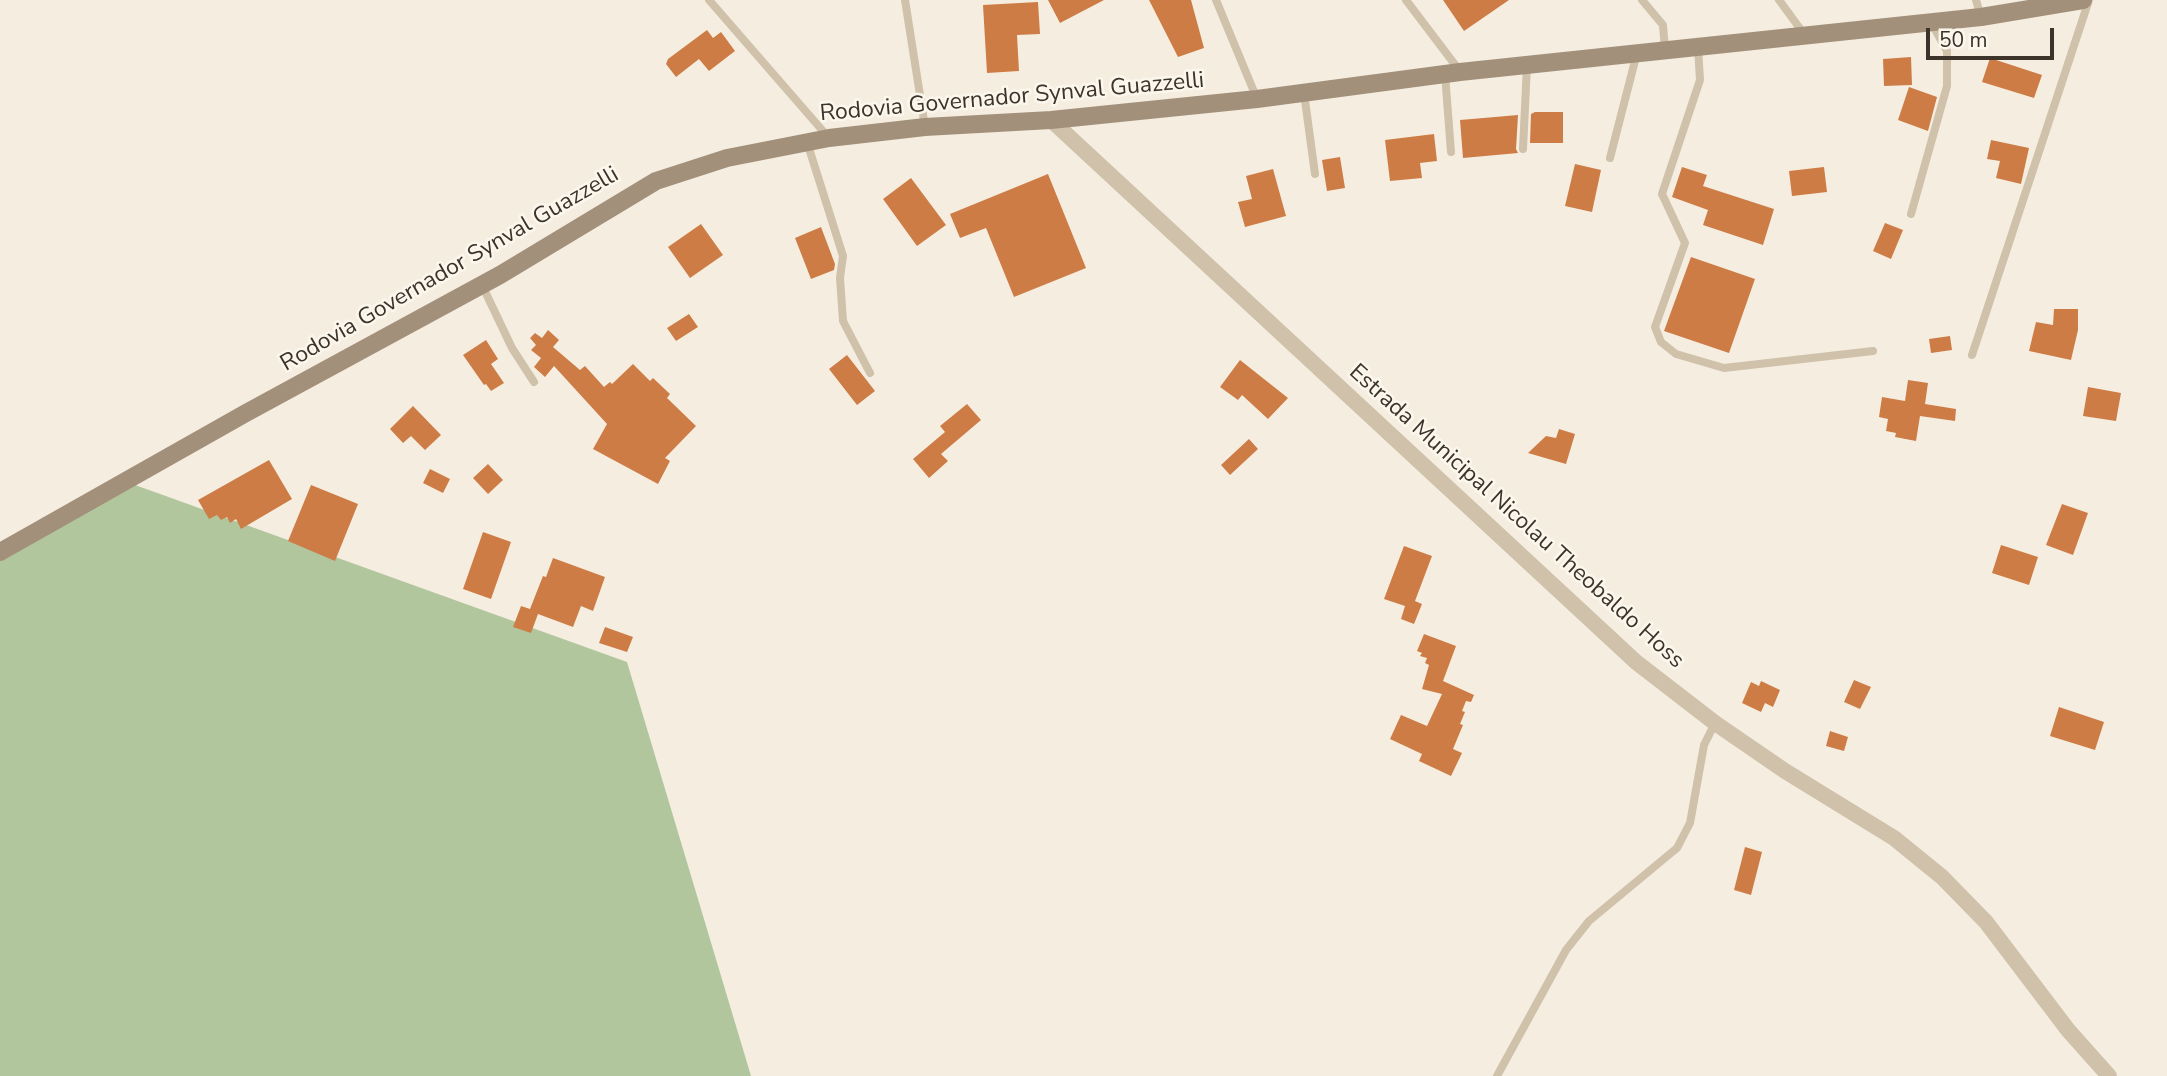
<!DOCTYPE html>
<style>
body{margin:0}
#map{position:relative;width:2167px;height:1076px;overflow:hidden;background:#f5eee0;font-family:"Nunito Sans",sans-serif}
canvas{display:block}
.scale{position:absolute;left:1926px;top:28px;width:128px;height:32px;box-sizing:border-box;border:4px solid #3c332a;border-top:0;padding-left:9px;font-size:21px;line-height:24px;white-space:nowrap;color:#3c332a;-webkit-text-stroke:5px #fcf7ed;paint-order:stroke}
</style>
<div id="map">
<canvas width="2167" height="1076"></canvas>
<div class="scale">50 m</div>
</div>
<script>
const context = document.querySelector('canvas').getContext('2d');
context.lineJoin = 'round';
function fillPath(path, color) { context.fillStyle = color; context.fill(path, 'evenodd'); }
const toPath = rows => new Path2D(rows.map(r => 'M' + r).join(''));
function trace(path, color, width, dash) { context.strokeStyle = color; context.lineWidth = width; context.lineCap = dash ? 'butt' : 'round'; context.setLineDash(dash || []); context.stroke(path); }
function drawText(font, color, halo, rows, align = 'center') {
  context.font = font + ' "Nunito Sans",sans-serif'; context.lineWidth = 5; context.setLineDash([]); context.textBaseline = 'middle'; context.strokeStyle = halo; context.fillStyle = color; for (const [text, x, y, turn = 0] of rows) {
    context.save(); context.translate(x, y); context.rotate((+turn || 0) * Math.PI / 180); context.textAlign = isNaN(turn) ? turn : align; if (halo) context.strokeText(text, 0, 0); context.fillText(text, 0, 0); context.restore();
  }
}
const green = toPath([
 [124,481,627,662,751,1076,0,1076,0,552]
]);
const building = toPath([
 [1048,0,1104,0,1060,23],
 [1149,0,1191,0,1204,48,1178,57],
 [1443,0,1509,0,1464,31],
 [1038,2,1040,34,1017,35,1019,71,987,73,983,5],
 [707,30,713,38,721,32,735,51,709,71,699,59,676,77,666,64,668,59],
 [1911,57,1912,85,1884,86,1883,59],
 [1990,58,2042,75,2034,98,1982,82],
 [1909,87,1937,97,1928,131,1898,120],
 [1535,112,1563,112,1563,143,1530,143,1531,114],
 [1518,115,1516,149,1518,153,1463,158,1460,120],
 [1434,134,1437,161,1420,163,1422,178,1390,181,1385,140],
 [1991,140,2029,148,2021,184,1996,178,2000,161,1987,159],
 [1340,157,1345,188,1327,191,1322,160],
 [1575,164,1601,170,1592,212,1565,206],
 [1682,167,1707,175,1703,186,1774,209,1763,245,1703,225,1708,210,1672,197],
 [1824,167,1827,192,1792,196,1789,171],
 [1273,169,1286,216,1245,227,1238,202,1252,199,1246,176],
 [1048,174,1086,268,1014,297,986,228,960,238,950,214],
 [911,178,946,225,917,246,883,199],
 [1885,223,1903,230,1891,259,1873,251],
 [701,224,723,255,690,278,668,247],
 [821,227,835,264,834,270,811,279,795,238],
 [1691,257,1755,279,1729,353,1664,331],
 [2054,309,2078,309,2078,330,2071,360,2029,351,2036,322,2053,325],
 [689,314,698,327,676,341,667,328],
 [548,330,559,340,553,347,580,370,585,366,604,387,610,382,612,384,633,364,650,381,653,378,670,394,667,398,696,426,665,458,670,461,658,484,593,449,607,424,554,366,545,377,534,367,541,358,531,350,536,345,530,338,535,333,542,338],
 [1950,336,1952,350,1931,353,1929,339],
 [486,340,498,359,491,364,504,383,491,391,486,384,484,385,463,355],
 [847,355,875,391,857,405,829,369],
 [1240,360,1288,398,1268,419,1242,395,1238,400,1220,387],
 [1908,380,1928,383,1925,404,1956,409,1955,421,1920,416,1916,441,1895,437,1896,433,1886,431,1888,419,1879,417,1882,397,1905,401],
 [2088,387,2121,393,2116,421,2083,416],
 [967,404,981,420,941,454,948,461,929,478,913,459,945,432,940,426],
 [413,406,441,435,425,450,411,436,403,443,390,429],
 [1559,429,1575,434,1566,464,1528,453,1546,436,1556,438],
 [1249,439,1258,449,1230,475,1221,465],
 [269,460,292,499,241,529,236,519,230,523,227,517,221,520,217,515,209,519,198,500],
 [488,464,503,480,488,494,473,478],
 [430,469,450,479,443,493,423,483],
 [311,485,358,504,335,561,288,541],
 [2062,504,2088,513,2073,555,2046,545],
 [483,532,511,542,491,599,463,589],
 [2001,545,2038,557,2029,585,1992,573],
 [1404,546,1432,556,1415,601,1422,604,1414,624,1401,619,1405,606,1384,599],
 [553,558,605,577,593,611,581,606,573,627,538,614,531,633,513,627,521,606,530,609,543,576,546,577],
 [605,627,633,637,627,652,599,643],
 [1424,634,1456,646,1443,681,1474,695,1471,702,1466,701,1462,711,1465,712,1460,724,1463,725,1453,749,1462,753,1451,776,1419,761,1422,754,1390,739,1401,715,1427,726,1442,694,1422,689,1429,665,1425,663,1427,658,1420,656,1422,653,1417,651],
 [1854,680,1871,687,1860,709,1844,702],
 [1761,681,1780,690,1773,707,1765,703,1761,712,1742,703,1751,682,1759,686],
 [2059,707,2104,722,2095,750,2050,736],
 [1830,731,1848,737,1844,751,1826,746],
 [1745,847,1762,852,1751,895,1734,890]
]);
const lane = toPath([
 [709,0,829,138],
 [905,0,925,127],
 [1216,0,1257,99],
 [1406,0,1459,70],
 [1642,0,1663,25,1665,50],
 [1779,0,1804,34],
 [1976,0,1981,17],
 [1698,47,1700,80,1662,194,1685,243,1655,327,1661,342,1676,354,1724,368,1873,351],
 [1445,74,1451,152],
 [1304,93,1315,174],
 [807,142,843,256,840,278,843,321,870,373],
 [1523,149,1527,65],
 [1610,158,1637,53],
 [1911,214,1947,86,1947,51,1931,22],
 [482,285,512,348,534,382],
 [1972,355,2089,0],
 [1497,1076,1566,950,1589,921,1677,848,1690,823,1704,745,1715,723]
]);
const street = toPath([
 [1051,120,1636,662,1715,723,1785,771,1894,838,1942,877,1986,922,2068,1030,2109,1076]
]);
const secondary = toPath([
 [0,552,246,413,500,275,656,181,727,158,829,138,925,127,1051,120,1257,99,1460,72,1981,17,2083,0]
]);
const streetNames = [
 ["Rodovia Governador Synval Guazzelli",1012,98,-5],
 ["Rodovia Governador Synval Guazzelli",450,270,-30],
 ["Estrada Municipal Nicolau Theobaldo Hoss",1516,517,42]
];
fillPath(green, '#b2c69e');
fillPath(building, '#ce7c45');
trace(lane, '#cfc1aa', 8);
trace(street, '#cfc1aa', 16);
trace(secondary, '#a3907b', 18);
drawText('23px', '#3c332a', '#fcf7ed', streetNames);
</script>
